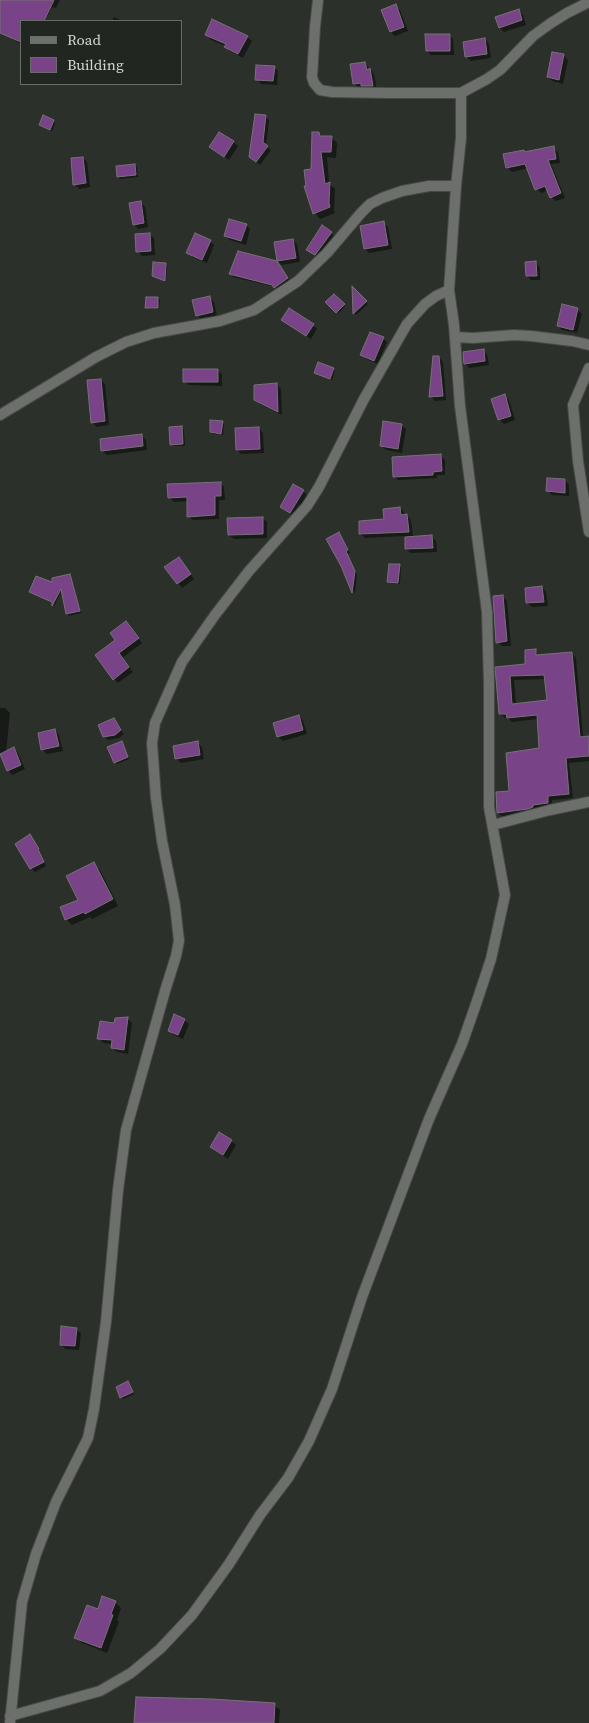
<!DOCTYPE html>
<style>
body{margin:0}
#map{position:relative;width:589px;height:1723px;overflow:hidden;background:#2b312a;font-family:"Source Serif 4",serif}
canvas{display:block}
.legend{position:absolute;left:20px;top:20px;width:162px;height:65px;box-sizing:border-box;background:#212720;border:1px solid #686d68;margin:0;padding:6px 9px;list-style:none;font-size:15px;color:#d3d7d3}
.legend li{display:flex;align-items:center;gap:10px;height:25px}
.legend b{width:25px;border:1px solid #686d68}
</style>
<div id="map">
<canvas width="589" height="1723"></canvas>
<ul class="legend">
<li><b style="height:6px;background:#6c6f6b"></b>Road</li>
<li><b style="height:14px;background:#794487"></b>Building</li>
</ul>
</div>
<script>
const context = document.querySelector('canvas').getContext('2d');
context.lineJoin = 'round';
function fillPath(path, color) { context.fillStyle = color; context.fill(path, 'evenodd'); }
const toPath = rows => new Path2D(rows.map(r => 'M' + r).join(''));
function trace(path, color, width, dash) { context.strokeStyle = color; context.lineWidth = width; context.lineCap = dash ? 'butt' : 'round'; context.setLineDash(dash || []); context.stroke(path); }
const shadow = toPath([
 [0,0,60,0,56,8,52,7,45,21,21,21,21,44,0,31],
 [395,6,400,10,408,31,395,36,391,32],
 [518,10,523,15,526,25,504,32,500,28],
 [114,17,122,21,112,21],
 [207,35,247,37,252,41,243,58,230,51,226,46,211,40],
 [449,35,453,39,454,55,431,55,427,51],
 [485,39,489,44,491,58,471,61,466,56],
 [563,55,568,60,563,84,552,81,548,77],
 [365,63,374,74,377,90,367,90,364,87,359,88,354,83],
 [274,67,278,71,277,85,261,84,257,79],
 [266,117,269,120,266,146,271,150,260,165,254,160],
 [53,121,55,123,52,131,40,125],
 [319,133,323,137,331,137,337,143,336,158,327,157,329,183,335,189,334,210,335,213,320,219,315,213,312,170],
 [233,142,238,146,229,160,211,147],
 [553,148,558,152,560,163,551,164,565,198,556,201,551,197,549,190,541,193,537,189,528,168,512,172,507,167,525,153],
 [83,158,87,162,90,187,79,189,75,184],
 [135,165,137,167,138,177,120,179,118,177],
 [140,202,145,207,148,227,138,229,134,224],
 [383,223,388,227,392,249,369,253,365,249],
 [246,225,250,229,246,245,230,240,225,236],
 [331,233,335,237,320,259,308,249],
 [149,234,154,238,155,255,142,256,138,251],
 [292,240,297,244,300,262,282,265,278,261],
 [210,241,214,245,207,263,192,257,188,253],
 [535,262,540,267,540,280,531,280,527,276],
 [165,264,167,266,166,282,153,276],
 [279,266,290,281,278,290,275,287,233,277,230,274],
 [353,289,368,304,356,315,355,314],
 [334,295,345,306,339,313,327,302],
 [209,297,214,302,217,316,201,319,197,315],
 [158,298,160,300,159,309,149,309,147,307],
 [577,309,582,314,577,333,562,330,558,325],
 [283,320,313,325,317,329,311,339],
 [383,338,387,342,378,364,366,359,362,355],
 [483,350,487,354,489,365,469,368,465,363],
 [434,357,439,357,443,362,446,400,435,401,431,397],
 [333,369,335,371,332,380,315,372],
 [218,370,222,375,222,386,189,385,185,381],
 [101,380,105,384,109,425,97,427,92,422],
 [277,385,281,389,282,415,260,404,256,400],
 [504,396,509,400,515,420,504,424,499,419],
 [222,422,224,424,223,435,213,434,211,432],
 [401,425,406,429,402,453,386,450,381,446],
 [182,428,184,430,185,446,173,446,171,444],
 [259,428,263,433,264,453,241,454,237,450],
 [141,435,146,440,147,450,107,455,102,450],
 [441,456,445,460,445,475,437,475,437,478,398,480,394,476],
 [565,480,569,485,569,496,552,495,548,491],
 [220,483,224,487,225,500,219,500,219,519,193,520,188,516,188,501,174,502,169,497],
 [303,491,307,495,295,517,281,507],
 [400,508,404,512,404,516,407,515,411,520,413,538,432,537,436,541,437,552,411,553,406,549,406,536,365,538,360,534,386,521],
 [262,518,267,522,267,538,234,539,229,535],
 [339,534,350,553,348,554,357,575,355,594,328,540],
 [183,563,194,579,182,588,178,583],
 [399,566,401,567,400,584,390,583,389,581],
 [70,575,71,577,81,613,69,616,67,614,62,590,54,606,53,602,31,592,53,584],
 [542,587,546,592,548,606,532,607,527,603],
 [503,597,507,601,511,646,502,646,498,642],
 [130,627,142,643,122,658,133,672,118,683,114,679,117,640],
 [535,651,540,656,572,653,576,658,583,737,589,737,589,761,569,763,573,798,552,800,552,807,533,813,503,817,498,813,511,792,541,749,538,719,512,722,508,718,505,718,500,714,497,668,526,665],
 [546,679,548,701,516,705,514,680],
 [0,708,5,708,10,713,6,752,14,749,18,753,25,769,12,775,8,770,0,753],
 [299,716,303,721,307,734,283,741,278,737],
 [113,719,124,734,119,738,108,740,104,736],
 [55,730,59,735,63,751,47,754,42,749],
 [121,742,129,759,117,764,115,762],
 [197,742,202,747,204,759,181,763,176,758],
 [30,836,41,853,40,853,46,866,35,872,31,868],
 [94,864,100,870,118,906,92,919,90,917,72,925,66,919,79,900],
 [127,1018,132,1023,128,1054,117,1052,112,1048,113,1044,103,1043,99,1038,114,1024],
 [184,1020,189,1024,183,1039,174,1035,169,1030],
 [231,1141,236,1145,228,1159,211,1147],
 [76,1329,81,1333,79,1350,65,1349,61,1344],
 [128,1383,134,1394,123,1399,121,1397],
 [115,1602,121,1608,117,1620,119,1622,107,1653,82,1643,76,1637,98,1610],
 [274,1705,280,1710,279,1723,136,1723]
]);
const building = toPath([
 [0,0,54,0,44,21,21,21,21,42,0,33,0,0],
 [396,4,404,27,390,32,381,10,396,4],
 [519,9,522,20,499,28,495,17,519,9],
 [212,19,248,36,238,54,224,47,226,44,205,35,212,19],
 [425,34,450,34,450,51,426,51,425,34],
 [485,38,487,54,465,57,463,42,485,38],
 [552,52,564,54,559,80,547,77,552,52],
 [365,62,367,70,370,68,373,86,361,86,361,83,353,84,350,64,365,62],
 [256,65,275,66,273,81,255,80,256,65],
 [255,114,266,115,263,142,268,146,256,162,249,157,255,114],
 [43,115,54,120,50,130,39,125,43,115],
 [219,132,234,141,224,157,209,147,219,132],
 [312,132,319,132,320,136,332,136,331,152,321,152,325,184,330,182,329,203,330,207,313,214,304,186,306,186,304,170,311,169,312,132],
 [554,146,556,159,548,160,561,193,550,198,545,186,535,190,525,164,506,168,503,154,524,150,524,152,554,146],
 [83,157,86,183,73,185,71,158,83,157],
 [135,164,136,175,117,177,116,166,135,164],
 [141,201,144,223,133,225,129,203,141,201],
 [229,219,247,224,241,241,224,236,229,219],
 [384,221,388,245,364,249,360,226,384,221],
 [322,225,332,232,315,255,306,250,322,225],
 [150,233,151,251,136,252,135,234,150,233],
 [195,233,211,240,202,260,186,253,195,233],
 [293,239,296,258,277,261,274,242,293,239],
 [238,251,277,261,288,278,274,288,272,285,229,274,238,251],
 [536,261,537,276,526,276,525,262,536,261],
 [153,262,166,263,165,281,152,276,153,262],
 [352,286,367,301,353,314,352,286],
 [334,294,345,304,336,313,325,302,334,294],
 [210,296,213,312,196,316,192,300,210,296],
 [146,297,158,297,158,308,145,308,146,297],
 [562,304,578,308,573,330,557,326,562,304],
 [289,308,314,324,306,336,281,320,289,308],
 [370,332,384,337,374,361,360,355,370,332],
 [484,349,485,361,464,364,463,352,484,349],
 [433,356,439,356,443,396,429,397,433,356],
 [318,362,334,368,330,379,314,373,318,362],
 [183,369,218,369,218,382,183,382,183,369],
 [101,379,105,421,91,423,87,380,101,379],
 [277,383,278,412,254,400,254,385,277,383],
 [505,394,511,416,498,420,491,399,505,394],
 [210,420,223,421,221,434,210,432,210,420],
 [383,421,402,424,398,449,380,446,383,421],
 [182,426,183,444,170,445,169,427,182,426],
 [259,427,260,449,236,450,235,428,259,427],
 [142,434,143,446,101,451,100,439,142,434],
 [441,454,442,471,433,472,433,475,393,477,392,457,441,454],
 [547,478,565,479,565,493,546,491,547,478],
 [221,482,221,496,215,496,215,515,187,517,187,497,168,498,167,484,221,482],
 [293,484,304,490,290,513,280,507,293,484],
 [400,507,401,515,407,514,409,532,359,534,359,521,384,519,383,509,400,507],
 [263,517,263,534,228,535,227,518,263,517],
 [339,532,348,550,346,551,355,571,352,593,341,566,326,539,339,532],
 [432,535,433,548,405,549,405,537,432,535],
 [179,557,191,574,177,584,164,567,179,557],
 [389,564,400,564,398,583,387,582,389,564],
 [70,574,80,611,66,614,61,589,52,606,52,602,29,592,36,576,52,582,52,578,70,574],
 [542,586,544,602,526,603,525,588,542,586],
 [503,595,507,641,496,643,493,596,503,595],
 [126,621,139,638,119,653,129,667,113,680,95,655,115,640,110,633,126,621],
 [536,649,536,655,572,652,580,737,589,736,589,756,566,758,569,794,548,796,548,803,533,805,533,807,528,809,497,813,496,792,509,791,506,753,539,748,537,715,507,718,506,714,499,714,495,667,525,664,525,650,536,649],
 [544,675,547,700,512,704,510,676,544,675],
 [299,715,303,730,277,737,273,723,299,715],
 [114,718,121,730,115,735,103,737,98,725,114,718],
 [55,729,59,746,41,750,38,733,55,729],
 [122,741,128,757,114,763,107,747,122,741],
 [198,741,200,755,175,759,173,746,198,741],
 [14,747,21,765,7,771,0,754,14,747],
 [30,834,39,849,38,849,44,862,30,869,15,844,30,834],
 [94,862,113,899,85,914,84,912,65,920,60,907,78,900,66,876,94,862],
 [174,1014,185,1019,178,1035,168,1031,174,1014],
 [128,1017,124,1050,111,1048,112,1040,97,1039,100,1021,114,1023,115,1018,128,1017],
 [219,1132,232,1140,223,1155,210,1147,219,1132],
 [61,1326,77,1328,75,1346,60,1345,61,1326],
 [128,1381,133,1392,120,1398,116,1387,128,1381],
 [102,1596,116,1601,111,1614,113,1615,101,1648,74,1638,87,1605,98,1609,102,1596],
 [136,1697,212,1699,275,1703,274,1723,134,1723,136,1697]
]);
const minor = toPath([
 [318,0,315,27,312,77,314,83,320,90,332,92,387,93,461,93],
 [455,337,473,338,514,335,531,336,572,341,589,345],
 [589,368,573,405,578,461,589,532],
 [0,415,96,357,126,342,154,333,220,321,254,310,298,281,327,253,361,213,370,204,382,198,402,191,429,186,456,186],
 [493,825,550,810,589,802],
 [10,1716,100,1691,131,1673,160,1649,192,1615,229,1564,260,1515,288,1478,309,1441,332,1389,362,1297,429,1119,462,1044,476,1004,491,959,505,895,489,807,489,684,487,612,460,406,454,325,449,290,456,186,461,138,461,93,487,79,500,70,533,36,551,23,567,13,589,2],
 [10,1723,22,1602,36,1554,56,1502,88,1438,94,1409,106,1322,118,1190,126,1130,165,991,176,956,179,941,175,905,162,841,156,798,152,743,155,723,182,662,215,615,249,571,307,506,319,487,364,399,407,324,425,304,436,296,449,290]
]);
fillPath(shadow, '#0007');
fillPath(building, '#794487');
trace(building, '#777078', 1);
trace(minor, '#464c45', 12);
trace(minor, '#6c6f6b', 10);
</script>
